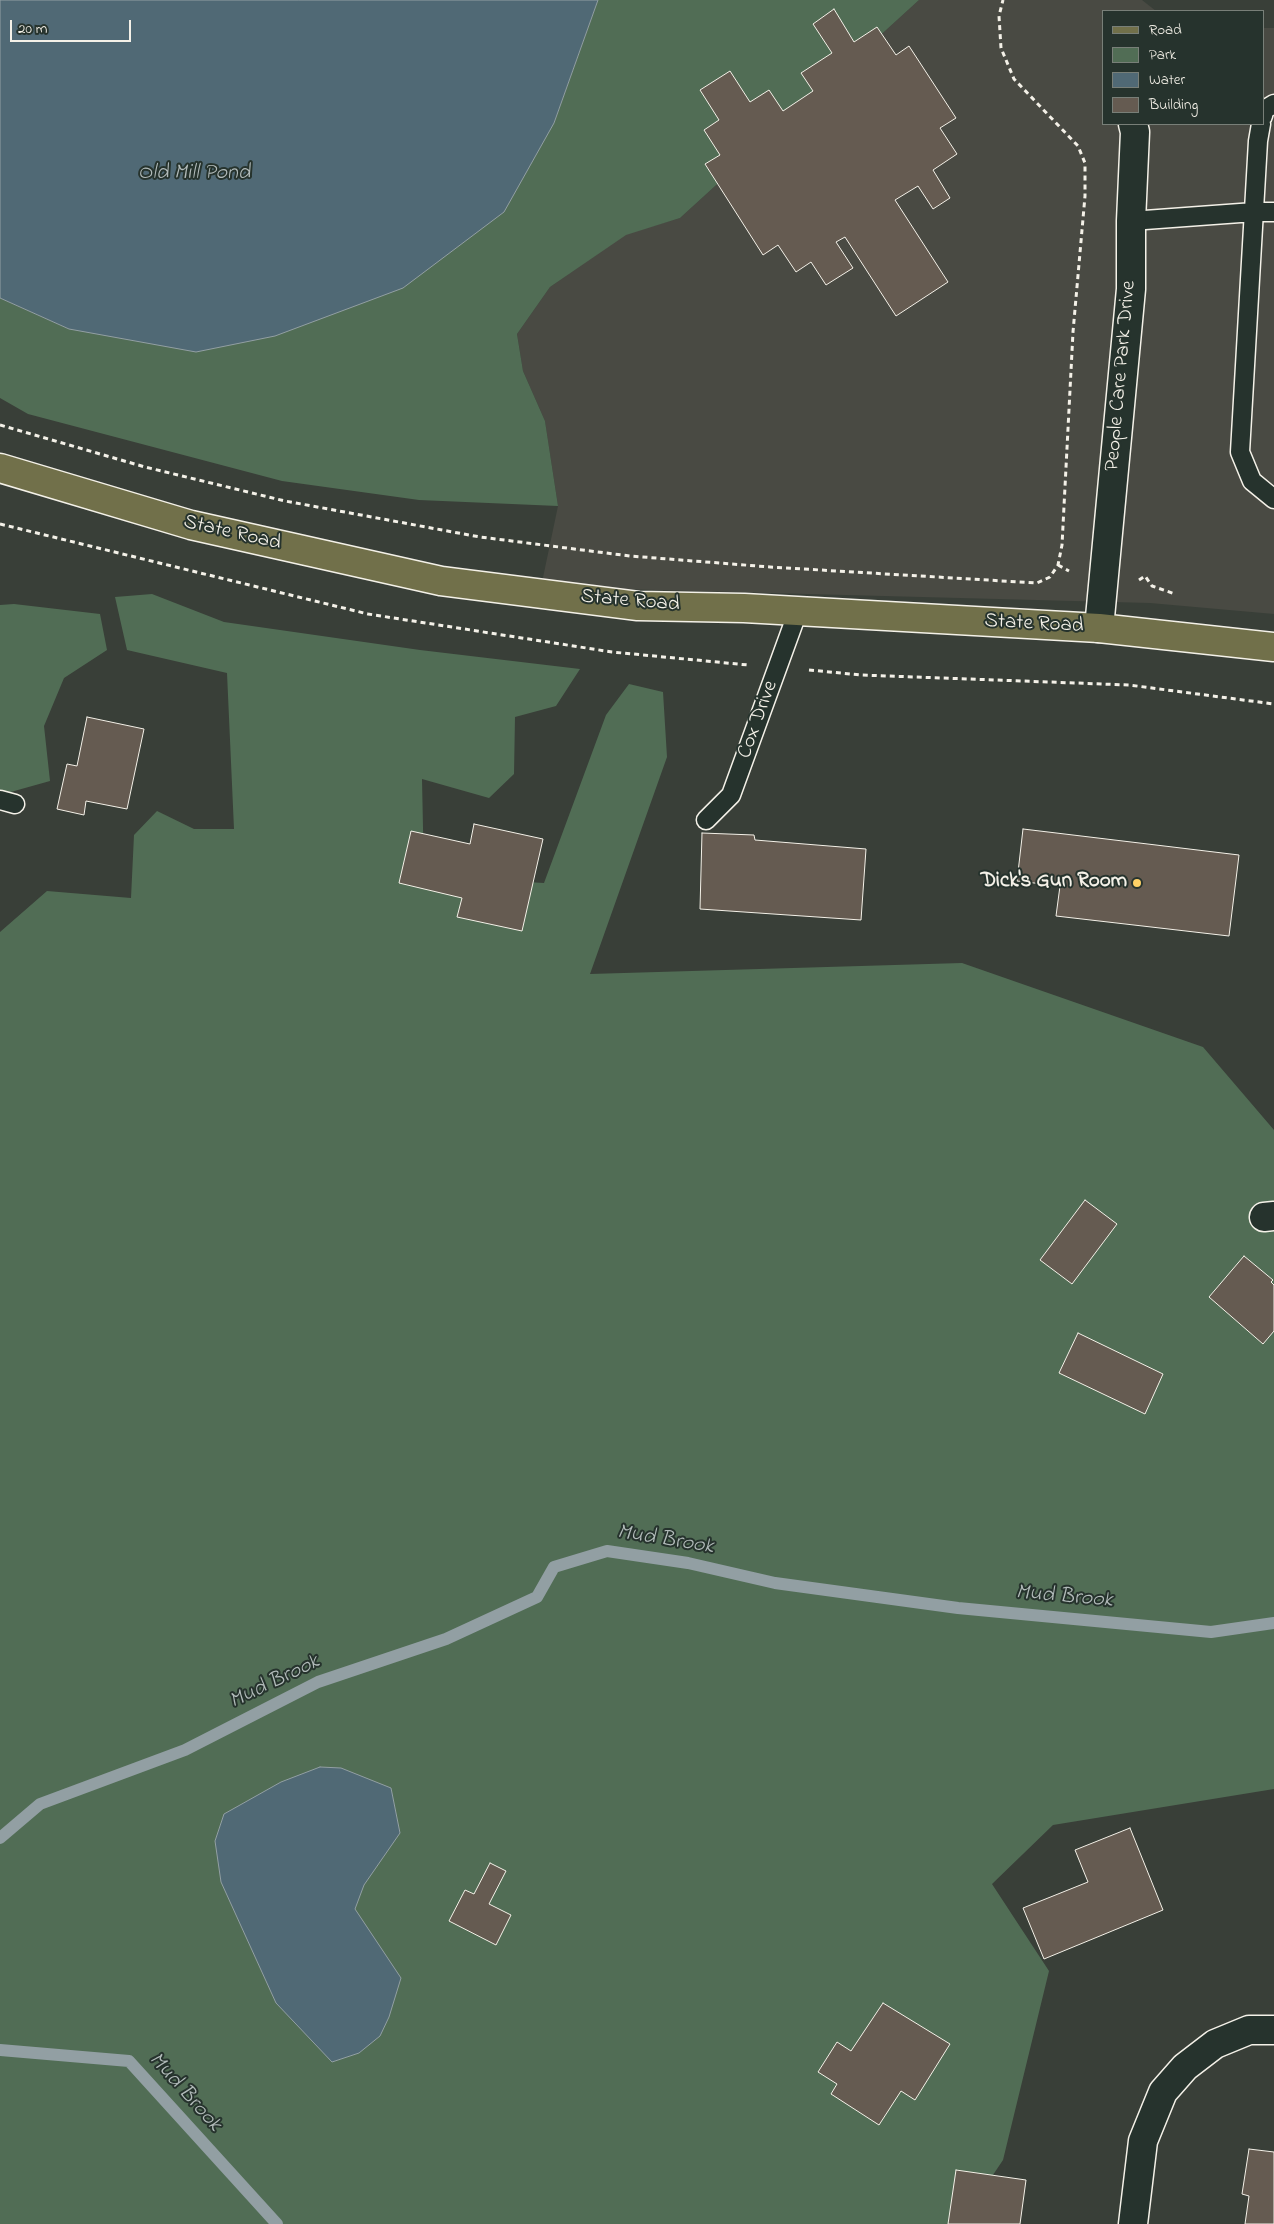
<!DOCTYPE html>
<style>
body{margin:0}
#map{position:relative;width:1274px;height:2224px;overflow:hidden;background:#393f38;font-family:"Indie Flower",sans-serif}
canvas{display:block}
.legend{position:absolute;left:1102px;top:10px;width:162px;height:115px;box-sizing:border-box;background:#26332d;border:1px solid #787f78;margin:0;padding:6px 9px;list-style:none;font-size:15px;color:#f4f1e8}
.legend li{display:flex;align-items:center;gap:10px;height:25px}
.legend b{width:25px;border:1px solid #787f78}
.scale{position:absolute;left:10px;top:20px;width:121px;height:22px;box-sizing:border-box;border:2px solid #f4f1e8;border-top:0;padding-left:6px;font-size:15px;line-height:18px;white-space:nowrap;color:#f4f1e8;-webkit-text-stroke:4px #26332d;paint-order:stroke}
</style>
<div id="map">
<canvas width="1274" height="2224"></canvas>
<ul class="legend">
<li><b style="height:6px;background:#71704a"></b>Road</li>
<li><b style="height:14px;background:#516d55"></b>Park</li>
<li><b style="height:14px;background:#506975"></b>Water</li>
<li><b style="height:14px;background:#655b51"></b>Building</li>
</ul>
<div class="scale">20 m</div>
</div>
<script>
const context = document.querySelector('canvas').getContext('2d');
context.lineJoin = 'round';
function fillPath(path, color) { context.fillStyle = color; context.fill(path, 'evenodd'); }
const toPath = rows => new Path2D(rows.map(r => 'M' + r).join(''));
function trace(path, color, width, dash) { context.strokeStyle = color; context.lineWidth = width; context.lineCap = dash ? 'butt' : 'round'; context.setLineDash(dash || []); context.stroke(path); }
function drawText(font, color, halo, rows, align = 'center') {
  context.font = font + ' "Indie Flower",sans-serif'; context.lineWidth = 4; context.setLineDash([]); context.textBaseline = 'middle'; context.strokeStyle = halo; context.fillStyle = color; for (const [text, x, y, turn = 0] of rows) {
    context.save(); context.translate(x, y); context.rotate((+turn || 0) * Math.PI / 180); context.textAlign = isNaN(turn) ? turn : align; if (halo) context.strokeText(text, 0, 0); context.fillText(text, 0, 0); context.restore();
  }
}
const built = toPath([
 [919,0,1142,0,1156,11,1103,11,1103,124,1263,124,1263,28,1274,28,1274,614,1150,603,541,587,558,506,545,421,523,371,517,334,550,287,626,234,680,218]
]);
const green = toPath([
 [598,0,919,0,680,218,626,235,550,287,517,334,523,371,545,421,558,506,419,500,282,481,28,414,0,398,0,298,69,329,554,123],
 [152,594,224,622,420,650,580,669,556,706,515,717,514,774,489,798,422,779,424,876,544,883,606,715,629,684,663,692,667,757,590,974,962,963,1203,1047,1274,1130,1274,1789,1053,1825,992,1884,1049,1971,1003,2160,960,2224,0,2224,0,932,47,891,131,898,134,835,157,811,194,829,234,829,227,673,127,650,115,597],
 [14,604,100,614,107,650,64,678,44,726,50,781,0,795,0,605]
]);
const water = toPath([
 [0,0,598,0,554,123,504,212,403,288,275,336,196,352,69,329,0,298,0,0],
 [320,1767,341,1768,391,1788,400,1833,364,1885,355,1909,401,1978,389,2017,380,2036,359,2053,332,2062,276,2003,221,1882,215,1841,224,1814,281,1782,320,1767]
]);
const stream = toPath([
 [0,1838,40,1804,185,1750,318,1682,446,1639,537,1597,554,1567,607,1551,688,1563,775,1583,958,1608,1211,1632,1274,1623],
 [0,2050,129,2061,277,2224]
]);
const building = toPath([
 [834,9,854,42,877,27,896,55,909,46,956,118,940,128,957,154,933,170,950,198,933,209,918,186,895,200,948,282,896,316,845,237,836,242,853,268,826,285,811,262,796,272,778,245,763,255,705,164,720,155,704,130,719,120,700,90,730,71,750,102,769,90,783,111,813,91,801,73,832,53,813,24,834,9],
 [87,717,144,729,127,809,86,801,84,815,57,809,67,764,77,766,87,717],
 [474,824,543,839,522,931,457,917,462,898,399,883,411,831,470,844,474,824],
 [1023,829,1239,855,1229,936,1056,916,1060,886,1017,881,1023,829],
 [702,833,754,835,755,840,866,849,861,920,700,909,702,833],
 [1085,1200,1117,1224,1072,1284,1040,1260,1085,1200],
 [1244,1256,1273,1280,1271,1282,1274,1285,1274,1331,1263,1344,1209,1297,1244,1256],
 [1078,1333,1163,1374,1145,1414,1059,1373,1078,1333],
 [1130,1828,1163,1910,1044,1959,1023,1908,1088,1882,1075,1850,1130,1828],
 [490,1863,506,1871,489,1904,511,1915,496,1945,449,1921,465,1890,474,1894,490,1863],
 [883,2003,950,2044,915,2100,901,2091,879,2125,831,2094,837,2084,818,2072,837,2042,851,2051,883,2003],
 [1249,2149,1274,2152,1274,2224,1245,2224,1249,2196,1242,2194,1249,2149],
 [956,2170,1026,2180,1020,2224,948,2224,956,2170]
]);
const path = toPath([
 [0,425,145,467,285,501,480,537,630,556,770,567,1037,583,1050,577,1058,565,1062,545,1073,332,1085,196,1085,163,1078,146,1014,79,1001,48,999,16,1003,0],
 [0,524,368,614,612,652,748,665],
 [1058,565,1069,571],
 [1139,580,1145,576,1152,586,1175,594],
 [809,670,861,675,1129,685,1274,704]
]);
const service = toPath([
 [1263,116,1264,110,1274,104],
 [1261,124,1258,141,1240,452,1252,481,1274,499],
 [1131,221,1254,212,1274,212],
 [0,800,15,804],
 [706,820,731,795,798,611]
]);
const minor = toPath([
 [1099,628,1131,289,1131,221,1135,132,1133,124],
 [1264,1217,1274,1216],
 [1133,2224,1143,2141,1163,2092,1185,2067,1215,2044,1249,2030,1274,2030]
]);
const primary = toPath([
 [0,468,191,525,441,581,638,606,744,608,1099,628,1274,647]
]);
const markers = [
 [1137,883,5,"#ffd166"]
];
const streetNames = [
 ["People Care Park Drive",1122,376,-85],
 ["State Road",232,534,13],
 ["State Road",630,602,5],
 ["State Road",1034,625,3],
 ["Cox Drive",759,720,-70]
];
const poiNames = [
 ["Dick's Gun Room",1127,883]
];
const waterNames = [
 ["Old Mill Pond",194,174],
 ["Mud Brook",665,1541,9],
 ["Mud Brook",1064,1598,5],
 ["Mud Brook",275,1683,-26],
 ["Mud Brook",184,2093,48]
];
fillPath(built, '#494a43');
fillPath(green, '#516d55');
fillPath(water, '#506975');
trace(water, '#929fa3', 1);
trace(stream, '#929fa3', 12);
fillPath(building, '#655b51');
trace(building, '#f4f1e8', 1);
trace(service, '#f4f1e8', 21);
trace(minor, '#f4f1e8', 31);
trace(primary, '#f4f1e8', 31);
trace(path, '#f4f1e8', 3, [5, 4]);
trace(service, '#26332d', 18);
trace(minor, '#26332d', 28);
trace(primary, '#71704a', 28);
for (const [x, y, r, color] of markers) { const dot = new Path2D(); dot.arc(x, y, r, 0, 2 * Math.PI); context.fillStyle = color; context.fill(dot); trace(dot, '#26332d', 2); }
drawText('21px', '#f4f1e8', '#26332d', streetNames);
drawText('bold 21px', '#f4f1e8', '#26332d', poiNames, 'right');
drawText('italic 22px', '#b2bbba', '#26332d', waterNames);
</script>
